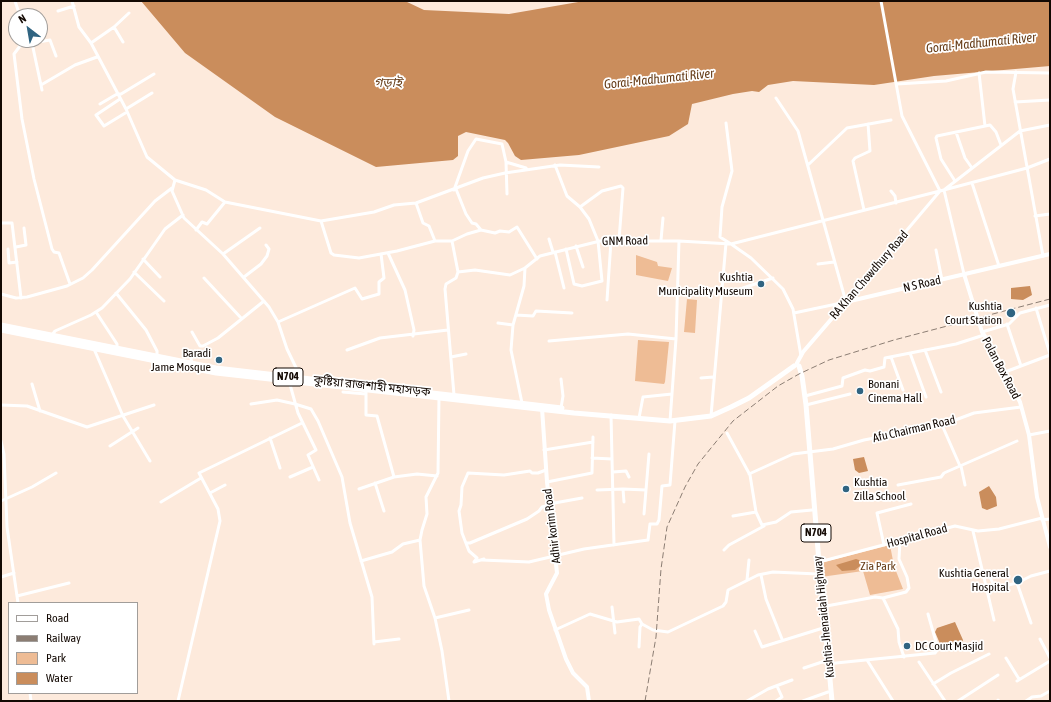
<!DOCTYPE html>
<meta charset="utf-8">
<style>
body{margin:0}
#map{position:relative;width:1051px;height:702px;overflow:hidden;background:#fdeadc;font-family:"Asap Condensed",sans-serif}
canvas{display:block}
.frame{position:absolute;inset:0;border:2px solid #130903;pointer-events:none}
.legend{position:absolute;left:8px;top:602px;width:130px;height:92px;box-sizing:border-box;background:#fff;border:1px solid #a19d9a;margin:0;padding:5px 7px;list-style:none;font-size:12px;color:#130903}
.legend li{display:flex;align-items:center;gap:8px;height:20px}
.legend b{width:20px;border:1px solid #a19d9a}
.north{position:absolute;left:8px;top:8px;width:40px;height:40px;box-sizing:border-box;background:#fff;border:1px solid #a19d9a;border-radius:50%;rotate:329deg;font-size:11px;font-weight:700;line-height:16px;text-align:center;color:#130903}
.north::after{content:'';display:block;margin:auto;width:14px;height:18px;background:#306481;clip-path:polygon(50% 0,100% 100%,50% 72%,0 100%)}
</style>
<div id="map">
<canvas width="1051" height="702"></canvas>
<div class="frame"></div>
<ul class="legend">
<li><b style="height:5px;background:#fff"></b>Road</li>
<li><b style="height:5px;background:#8b7d73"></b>Railway</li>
<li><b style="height:11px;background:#eebc95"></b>Park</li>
<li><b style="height:11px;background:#ca8d5c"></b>Water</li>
</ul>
<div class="north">N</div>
</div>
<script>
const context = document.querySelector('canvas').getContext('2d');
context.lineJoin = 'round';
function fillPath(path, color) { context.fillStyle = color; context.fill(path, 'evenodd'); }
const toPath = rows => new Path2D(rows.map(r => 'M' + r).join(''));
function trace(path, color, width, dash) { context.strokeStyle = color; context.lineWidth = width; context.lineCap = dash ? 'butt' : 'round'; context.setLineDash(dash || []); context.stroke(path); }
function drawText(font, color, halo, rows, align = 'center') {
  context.font = font + ' "Asap Condensed","Noto Sans Bengali",sans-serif'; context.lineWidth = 3.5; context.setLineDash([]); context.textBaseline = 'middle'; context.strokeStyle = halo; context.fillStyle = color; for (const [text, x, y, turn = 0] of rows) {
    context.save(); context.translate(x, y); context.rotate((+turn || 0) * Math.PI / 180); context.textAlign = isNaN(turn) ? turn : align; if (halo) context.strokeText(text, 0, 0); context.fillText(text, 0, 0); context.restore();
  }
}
const green = toPath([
 [636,255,657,262,658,266,672,268,668,281,636,275],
 [687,299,697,300,695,333,684,332],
 [638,340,669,342,665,382,664,384,635,381],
 [890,545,894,566,903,589,870,595,863,571,821,577,820,563]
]);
const water = toPath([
 [141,1,405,1,424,10,509,14,584,1,1050,1,1050,66,934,76,874,85,793,81,768,85,759,92,752,91,733,94,692,104,688,124,669,136,579,155,521,160,515,156,508,143,505,140,466,132,458,136,458,156,453,160,376,167,275,117,185,53],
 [1030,286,1032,295,1023,300,1011,299,1011,288],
 [864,457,868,471,859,473,855,470,853,459],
 [989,486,996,497,997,506,987,510,982,508,979,492],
 [856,559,865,562,855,570,842,571,836,565],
 [955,622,963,640,962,643,941,646,935,632,937,628]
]);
const minor = toPath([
 [15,1,20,16],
 [72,1,79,27,91,43,126,109,147,157,175,180,172,191,184,218,223,254,269,307,278,322,287,349,301,378],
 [58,11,74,6],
 [114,27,123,42],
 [27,40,28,43,32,43,42,90],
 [28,43,20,46,14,54,22,119,34,179,52,249,54,252,59,253,70,284],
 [32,43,50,40,56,56],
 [91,43,114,27,129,13],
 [1016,72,1013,89,1043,256],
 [979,73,985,126],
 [897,84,946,81,986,72,1050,73],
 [41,85,75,65,97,57],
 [776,98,798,131,846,302],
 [120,99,96,115,104,126,127,112],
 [1015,102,1050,100],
 [100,104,117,94,121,94,154,74],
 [126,109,152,93],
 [726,123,732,171,722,207,720,237,731,244,940,191,902,116,881,1],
 [956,132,965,158,972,168],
 [506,162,507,194],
 [555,165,567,196,580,207,589,219,598,241,602,281,582,286,574,284,566,249],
 [808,165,847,128,891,120],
 [175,180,206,190,225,202,321,221,374,212,394,205,416,203,483,178,505,173,560,165,599,167],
 [955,181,941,159,936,138,937,136,990,125,996,132,1001,145],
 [972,183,999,266],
 [456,189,466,214,472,223,476,224,481,230],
 [454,190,468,151,476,139,502,144,506,162,526,168],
 [944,190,1020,131,1050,125],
 [944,190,964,274],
 [891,191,895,196,896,203],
 [416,203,423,223,429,226,435,241],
 [580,207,602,191,621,186,623,188,619,240],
 [864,210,853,161,855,158,870,151,868,124],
 [1035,216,1050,214],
 [321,221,331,253,334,255,359,258,397,251,435,241,452,241,467,234,481,230,495,233,500,231,509,232,517,227,537,259],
 [1,223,12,223,21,298],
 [196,230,202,222,207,224,225,202],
 [549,239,553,252],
 [661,240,663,218],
 [452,241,458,272,456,278,446,284,445,289,454,395],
 [576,246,583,267],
 [16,247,26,245,24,228],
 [8,249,9,263,17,262],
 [936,250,942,280],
 [555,252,564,288],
 [388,253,405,290,414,330,413,336],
 [223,254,260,228],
 [143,259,160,277],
 [818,264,834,262],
 [134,272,164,301],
 [458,272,475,270,510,275,525,268],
 [244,277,261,264,267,256,269,249,266,245],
 [204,278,242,319],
 [734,291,773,278],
 [116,293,146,330,157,351,157,358],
 [1,294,16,298,27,297,67,286,83,278,92,270,155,201,172,188],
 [607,300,611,241],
 [846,302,940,191,1027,168,1050,159],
 [1036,308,1050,354],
 [96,312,117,344,117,350],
 [794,313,846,302],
 [516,315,533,316,536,311,572,313],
 [278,322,355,288,362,299,379,294,379,282,384,278,381,254],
 [498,323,513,325],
 [1007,324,1021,366],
 [192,332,200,346,203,346,218,338,264,301],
 [982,332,1009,324,1020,313,1050,305],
 [52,335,55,331,91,315,102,308,130,279,165,229,183,215],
 [549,341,628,334,676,339],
 [94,349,123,416,150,461],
 [347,350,380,338,448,330],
 [925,350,941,392],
 [189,351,192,363],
 [910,353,926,397],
 [451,357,466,354],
 [891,357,903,390],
 [1005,372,1050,355],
 [701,378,713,377],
 [561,379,563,396,561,408],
 [289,381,298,413,316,450,308,455,319,480],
 [32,384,40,411],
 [366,389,366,415,377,416,394,477],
 [343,392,366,394],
 [805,396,842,386,843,378,865,370,870,371,884,367,885,358,956,344,984,335],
 [439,397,438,473,426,497,427,514,422,530,420,540,424,586,435,618,442,651,449,701],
 [522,403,511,350,513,325,524,286,525,268,540,256,600,241,679,241,731,244,751,258,783,289,793,309,801,356],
 [251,404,277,400,295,404,311,409,318,421,342,477,350,523,372,597,374,644],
 [1,405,27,406,87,427,154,405],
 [806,405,850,394],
 [611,415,614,545],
 [711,416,726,243],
 [639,418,643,397,672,394],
 [670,421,676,339,679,241],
 [942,425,960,466],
 [727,433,750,475,756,512,762,525,776,522,791,512,812,510],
 [1029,435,1050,431],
 [270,438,280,468],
 [1,441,4,454,7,527,18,603],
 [110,446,138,428],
 [544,450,593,442],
 [592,458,612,459],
 [961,466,965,485],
 [613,472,626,471,629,477],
 [749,474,793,454,833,449,864,440,942,425,974,413,1021,407],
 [290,477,313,467],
 [547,482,592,473,593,437],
 [375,483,384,511],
 [898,485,941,477,944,473,1017,441],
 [359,489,394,477,417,474,437,476],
 [623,489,646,490],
 [597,490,623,489,624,502],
 [210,493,225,485],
 [1,501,32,487,56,473],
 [161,502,201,478],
 [549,504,582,498],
 [644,514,649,454],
 [733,516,756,512],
 [1042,520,1050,519],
 [973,531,994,620],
 [466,543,470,543,527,519,539,511,542,507,549,505],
 [884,545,877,513,911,504],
 [724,550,729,545,764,526],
 [484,559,474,562,477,558,469,551,462,533,459,511,461,505,462,487,468,473,504,475,530,471,532,473,538,473,546,470],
 [482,560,529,562,584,549,648,540,650,524,657,524,659,520,662,486,670,485,675,421],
 [361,561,392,552,403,544,420,540],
 [819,562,955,526,978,531,999,529,1042,518],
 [761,575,766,599,782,639],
 [1,577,14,573],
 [990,577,995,588,1017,583,1031,623],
 [747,580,749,560],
 [1017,583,1031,576,1050,571],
 [17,596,69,583],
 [883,598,898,629,899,642,904,657],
 [612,607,615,633],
 [821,607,875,597,883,598,906,592,909,588,907,577,899,559,900,541],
 [435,618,469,610],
 [642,624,653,630,668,632,723,606,726,602,728,590,758,575,773,572,818,574],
 [555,630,590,614,617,622,639,619,642,624,640,627,639,647],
 [755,631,762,647,823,628],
 [1040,639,1050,658],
 [374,642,399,639],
 [1006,658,1019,679],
 [867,660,893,701],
 [919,662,945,701],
 [826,664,935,653,938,649,928,614],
 [804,668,825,661],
 [1017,681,1050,661],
 [933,684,951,673,989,654],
 [30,693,31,701],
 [998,700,999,701],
 [178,701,220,521,218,509,199,473,302,423],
 [747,701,768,689,792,680],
 [776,701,782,697,777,686],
 [803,701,828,692],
 [958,701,998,675],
 [1026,701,1032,697,1041,696,1050,691]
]);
const major = toPath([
 [964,274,982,332,991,345,1020,402,1029,435,1037,497,1050,547],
 [797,363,803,352,846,302,1050,254],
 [542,408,547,482,557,573,546,594,549,610,566,659,573,673,587,687,589,701]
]);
const highway = toPath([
 [1,325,216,368,562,408],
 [1,330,216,373,574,413,670,421,711,416,731,407,749,398,794,366],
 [799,366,802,376,806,405,819,562,832,701]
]);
const rail = toPath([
 [645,701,656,637,661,569,667,527,685,487,698,464,733,421,778,386,799,374,829,360,894,340,1050,299]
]);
const markers = [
 [761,284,4,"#306481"],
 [1011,313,5,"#306481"],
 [219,360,4,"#306481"],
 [860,391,4,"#306481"],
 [846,489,4,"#306481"],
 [1018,580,5,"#306481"],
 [907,646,4,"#306481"]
];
const shields = [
 [288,377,30],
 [816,533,30]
];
const shieldNames = [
 ["N704",288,377],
 ["N704",816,533]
];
const streetNames = [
 ["GNM Road",625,241,-1],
 ["RA Khan Chowdhury Road",869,275,-49],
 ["N S Road",922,284,-13],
 ["Polan Box Road",1001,368,62],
 ["কুষ্টিয়া রাজশাহী মহাসড়ক",372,386,6],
 ["Afu Chairman Road",914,429,-13],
 ["Adhir korim Road",552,526,-97],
 ["Hospital Road",917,536,-15],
 ["Kushtia-Jhenaidah Highway",824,617,-96]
];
const poiNames = [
 ["Kushtia",753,277],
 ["Municipality Museum",753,291],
 ["Kushtia",1002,306],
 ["Court Station",1002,320],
 ["Baradi",211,353],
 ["Jame Mosque",211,367],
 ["Bonani",868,384,"left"],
 ["Cinema Hall",868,398,"left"],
 ["Kushtia",854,482,"left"],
 ["Zilla School",854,496,"left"],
 ["Kushtia General",1009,573],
 ["Hospital",1009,587],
 ["DC Court Masjid",915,646,"left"]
];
const parkNames = [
 ["Zia Park",878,566]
];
const waterNames = [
 ["Gorai-Madhumati River",981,43,-6],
 ["Gorai-Madhumati River",659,79,-6],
 ["গড়াই",388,83]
];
fillPath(green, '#eebc95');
fillPath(water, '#ca8d5c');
trace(minor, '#fff', 3);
trace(major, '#fff', 4);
trace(highway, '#fff', 5);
trace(rail, '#8b7d73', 1, [6, 3]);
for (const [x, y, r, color] of markers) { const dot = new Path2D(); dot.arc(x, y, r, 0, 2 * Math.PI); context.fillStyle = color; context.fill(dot); trace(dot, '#fff', 1.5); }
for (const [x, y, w] of shields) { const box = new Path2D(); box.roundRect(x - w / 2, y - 9, w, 18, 3); context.fillStyle = '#fff'; context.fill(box); trace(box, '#130903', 1); }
drawText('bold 11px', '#130903', null, shieldNames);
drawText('12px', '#130903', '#fff', streetNames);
drawText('12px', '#130903', '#fff', poiNames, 'right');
drawText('12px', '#673d18', '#fff', parkNames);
drawText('italic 13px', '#673d18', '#fff', waterNames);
</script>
